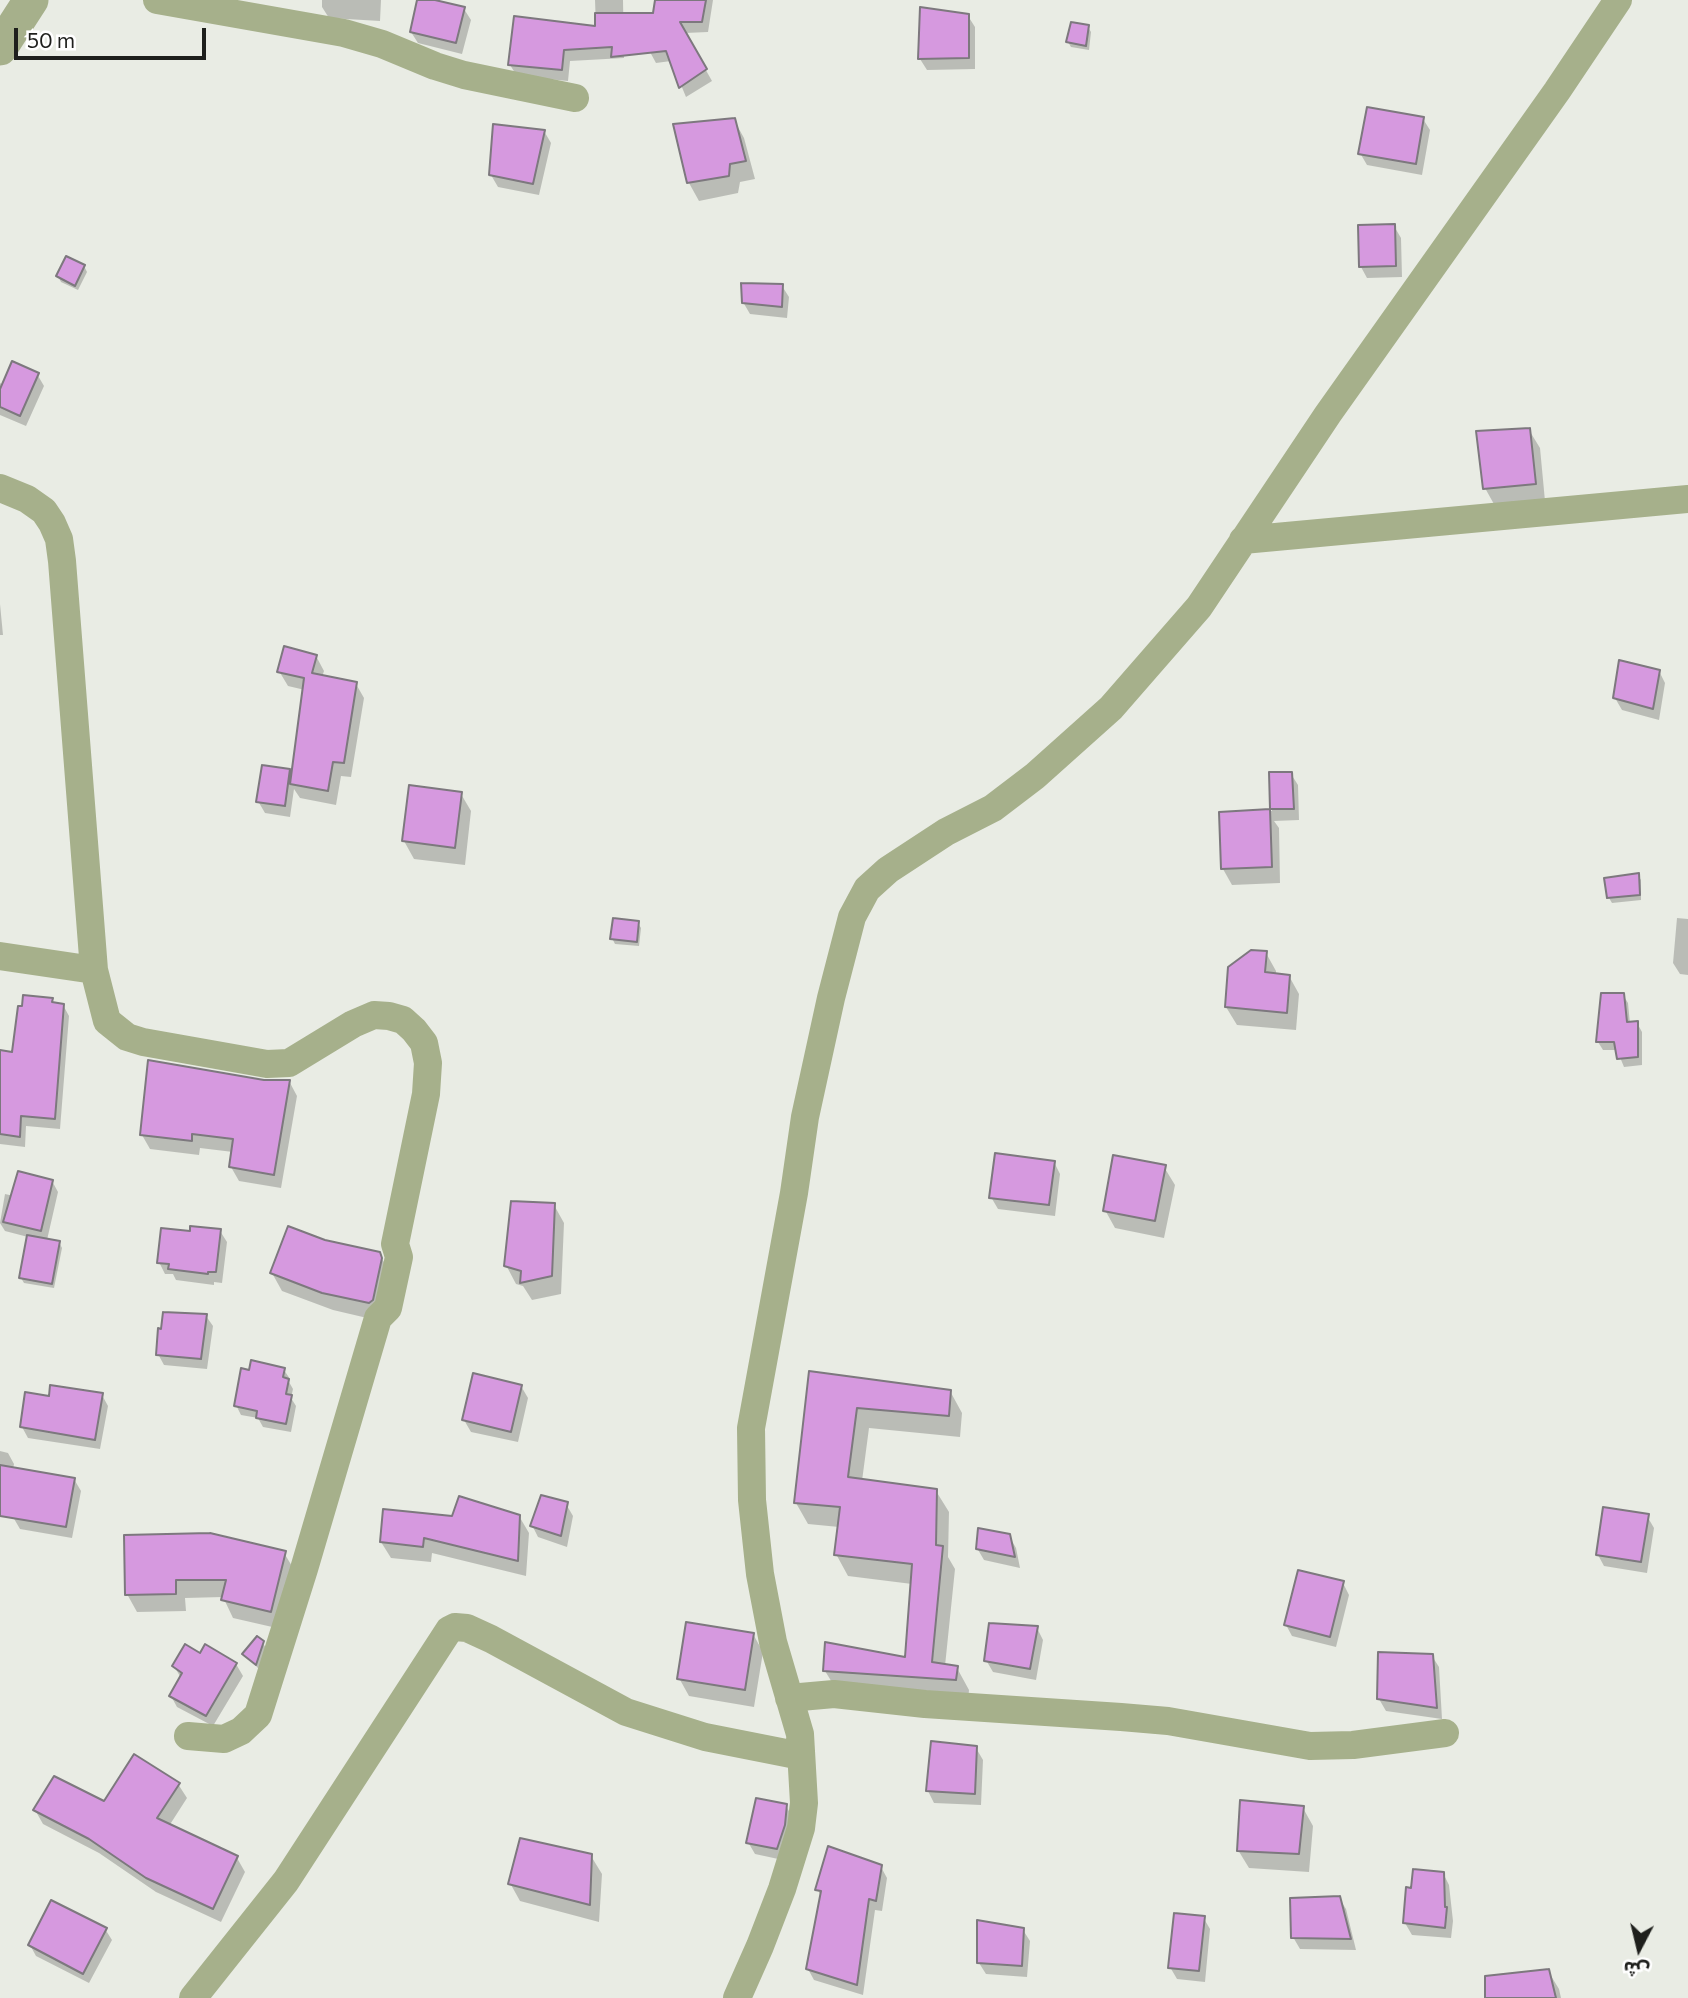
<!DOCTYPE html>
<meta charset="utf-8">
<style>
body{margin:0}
#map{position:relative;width:1688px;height:1998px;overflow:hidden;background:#e9ece4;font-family:Commissioner,"Noto Sans Arabic",sans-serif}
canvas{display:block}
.north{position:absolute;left:1604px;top:1914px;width:70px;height:70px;-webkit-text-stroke:5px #fff;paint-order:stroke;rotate:187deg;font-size:19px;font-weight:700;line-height:28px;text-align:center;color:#1e1f1c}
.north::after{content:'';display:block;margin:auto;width:24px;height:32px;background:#1e1f1c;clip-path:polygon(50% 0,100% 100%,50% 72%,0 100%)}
.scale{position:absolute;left:14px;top:28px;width:192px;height:32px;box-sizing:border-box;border:4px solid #1e1f1c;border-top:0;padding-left:9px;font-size:21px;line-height:24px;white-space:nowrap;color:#1e1f1c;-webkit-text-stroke:5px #fff;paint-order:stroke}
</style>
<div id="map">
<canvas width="1688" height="1998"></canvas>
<div class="north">ش</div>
<div class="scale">50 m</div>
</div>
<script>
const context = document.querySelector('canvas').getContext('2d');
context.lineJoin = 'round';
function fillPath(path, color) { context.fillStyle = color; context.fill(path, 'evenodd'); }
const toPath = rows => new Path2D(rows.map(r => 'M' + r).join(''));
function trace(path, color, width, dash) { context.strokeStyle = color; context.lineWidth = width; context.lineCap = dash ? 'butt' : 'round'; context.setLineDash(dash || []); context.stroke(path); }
const shadow = toPath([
 [322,0,381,0,380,21,329,18,322,7],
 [419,0,464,9,471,20,462,54,418,43,411,32],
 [595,0,623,0,624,58,570,61,568,81,517,76,510,65,596,28],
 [656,0,713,0,708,32,685,33,712,81,686,97,671,61,656,63,650,52],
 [968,16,975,27,975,69,927,70,920,59],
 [1088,27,1091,32,1089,50,1071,47,1068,42],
 [1423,119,1430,130,1422,175,1367,165,1360,153],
 [734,120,744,138,755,179,740,182,738,193,699,201,689,183,676,126],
 [544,131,551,143,539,195,498,187,491,175],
 [1394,226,1401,238,1402,277,1367,278,1361,267],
 [84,266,87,272,78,290,61,282,58,276],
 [782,286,789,297,787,318,750,314,743,302],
 [37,374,44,386,26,426,0,415,0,383,3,385],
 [1529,430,1540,448,1545,501,1495,506,1485,488],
 [0,604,3,635,0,635],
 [316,656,324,671,322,677,356,684,364,698,351,777,341,776,336,805,300,798,294,789,290,817,265,813,258,801,289,771,292,777,305,690,288,686,279,671],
 [1659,671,1665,683,1659,720,1622,710,1615,698],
 [1271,774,1291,774,1298,785,1299,820,1274,821,1279,828,1280,883,1232,885,1223,869,1221,813,1272,811],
 [461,794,471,811,465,865,414,859,404,841],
 [1638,875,1641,880,1641,900,1612,903,1609,898],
 [1677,918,1688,919,1688,975,1680,974,1673,963],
 [638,923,641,928,639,946,615,944,612,938],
 [1266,953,1276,971,1276,975,1289,976,1299,994,1296,1030,1237,1025,1226,1007],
 [1623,995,1628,1003,1630,1024,1637,1023,1642,1032,1642,1065,1624,1067,1617,1050,1603,1050,1598,1042],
 [52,999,54,1004,63,1005,69,1016,60,1129,26,1126,25,1147,0,1144,0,1052,14,1054],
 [289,1081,297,1096,281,1188,239,1181,231,1167,233,1152,200,1148,199,1155,150,1149,142,1135,264,1082],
 [1054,1162,1060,1174,1055,1216,998,1209,991,1197],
 [1164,1167,1175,1185,1164,1238,1115,1228,1105,1210],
 [52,1181,58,1192,47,1240,59,1242,62,1248,54,1288,24,1283,21,1278,28,1237,5,1231,0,1223,5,1194,14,1196],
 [554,1205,564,1223,561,1294,532,1300,523,1286,516,1284,506,1265],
 [220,1231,227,1242,222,1283,214,1282,214,1285,176,1280,173,1274,165,1274,159,1262,191,1233],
 [324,1241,379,1254,390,1272,380,1321,333,1310,282,1291,272,1273],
 [206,1316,213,1326,207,1369,164,1365,158,1354],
 [284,1370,290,1379,289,1382,293,1389,291,1398,296,1406,291,1432,263,1427,258,1418,241,1415,236,1405],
 [811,1373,950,1391,962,1413,960,1437,869,1428,862,1481,936,1491,949,1512,948,1557,955,1569,945,1666,957,1668,969,1690,968,1701,838,1692,825,1671,907,1659,912,1584,848,1576,836,1554,839,1527,808,1524,796,1503],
 [521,1386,528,1398,518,1442,471,1432,464,1420],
 [102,1395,108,1406,100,1449,28,1438,22,1427,50,1397],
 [0,1451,8,1453,14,1464,13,1469,74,1479,81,1491,72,1538,20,1529,13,1517,0,1508],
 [566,1504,573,1516,567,1547,538,1537,532,1525],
 [519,1516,529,1533,526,1576,432,1553,431,1562,391,1558,381,1542,454,1518],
 [1647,1516,1654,1528,1647,1573,1604,1566,1598,1555],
 [1009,1536,1016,1548,1020,1568,984,1560,977,1548],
 [126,1537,284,1553,295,1571,281,1629,233,1618,223,1597,185,1598,186,1611,137,1612,127,1594],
 [1343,1583,1349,1595,1336,1647,1292,1636,1286,1625],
 [1037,1628,1043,1640,1036,1680,993,1672,986,1660],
 [753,1634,763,1652,754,1707,689,1696,679,1678],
 [262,1642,266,1648,259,1669,244,1654],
 [1432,1656,1439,1667,1442,1719,1386,1711,1379,1699],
 [236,1664,243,1676,213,1726,177,1707,171,1696,181,1678,174,1666],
 [976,1748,983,1760,981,1805,934,1803,928,1791],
 [178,1784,187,1798,169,1826,237,1858,245,1872,221,1922,156,1892,99,1853,43,1824,35,1810,105,1804],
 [786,1806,793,1818,783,1860,755,1854,748,1842],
 [1303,1808,1313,1826,1309,1872,1249,1868,1238,1850],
 [591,1856,602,1874,599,1922,520,1901,510,1883],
 [881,1867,887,1878,882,1911,875,1910,863,1995,814,1980,808,1969,822,1897,817,1889],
 [1443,1873,1449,1885,1453,1921,1451,1938,1412,1935,1405,1923,1413,1890],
 [1339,1898,1346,1909,1356,1950,1300,1949,1293,1937],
 [1203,1917,1210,1929,1205,1982,1177,1979,1170,1967],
 [105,1929,112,1940,89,1983,36,1956,30,1945],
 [1023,1930,1030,1941,1027,1977,986,1974,979,1963],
 [1548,1971,1559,1989,1561,1998,1487,1998]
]);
const building = toPath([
 [417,0,435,0,465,7,456,43,410,32,417,0],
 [655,0,706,0,702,22,680,22,707,69,679,88,666,51,611,57,612,47,564,50,562,70,508,65,514,16,595,26,595,13,653,13,655,0],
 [920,7,969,14,969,58,918,59,920,7],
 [1071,22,1089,25,1086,46,1066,42,1071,22],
 [1367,107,1424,117,1416,164,1358,154,1367,107],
 [735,118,746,161,730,164,729,176,687,183,673,124,735,118],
 [493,124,545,130,533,184,489,175,493,124],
 [1395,224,1396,266,1359,267,1358,225,1395,224],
 [66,256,85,265,75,286,56,276,66,256],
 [741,283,783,284,782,307,742,303,741,283],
 [12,361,39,373,20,416,0,407,0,389,12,361],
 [1530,428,1536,484,1483,489,1476,431,1530,428],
 [284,646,317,655,312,673,357,682,344,763,333,762,328,791,290,784,304,678,277,672,284,646],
 [1619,660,1660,670,1653,709,1613,698,1619,660],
 [262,765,290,769,285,806,256,802,262,765],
 [1269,772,1292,772,1294,809,1270,809,1269,772],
 [409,785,462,792,455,848,402,841,409,785],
 [1270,809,1272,867,1221,869,1219,812,1270,809],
 [1639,873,1640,895,1607,898,1604,878,1639,873],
 [613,918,639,921,637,942,610,939,613,918],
 [1251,950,1267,951,1265,972,1290,975,1287,1013,1225,1007,1228,967,1251,950],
 [1601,993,1624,993,1627,1022,1638,1021,1638,1057,1617,1059,1614,1042,1596,1042,1601,993],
 [23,995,53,998,52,1002,64,1004,55,1119,21,1116,20,1137,0,1134,0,1050,12,1052,18,1006,22,1006,23,995],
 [148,1060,264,1080,290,1080,274,1175,229,1167,233,1139,192,1134,192,1141,140,1135,148,1060],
 [995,1153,1055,1161,1049,1205,989,1198,995,1153],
 [1113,1155,1166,1165,1155,1221,1103,1211,1113,1155],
 [18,1171,53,1180,41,1231,3,1222,18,1171],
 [511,1201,555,1203,552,1276,520,1283,521,1271,504,1266,511,1201],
 [190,1226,221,1229,216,1272,208,1272,208,1274,168,1269,169,1264,157,1263,161,1228,190,1231,190,1226],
 [288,1226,325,1240,380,1252,382,1258,373,1300,369,1303,322,1293,270,1273,288,1226],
 [27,1235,60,1241,52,1284,19,1278,27,1235],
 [163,1312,207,1314,201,1359,156,1355,158,1328,161,1329,163,1312],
 [251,1360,285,1368,283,1377,289,1379,286,1394,292,1395,286,1424,256,1418,257,1411,234,1406,241,1368,249,1370,251,1360],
 [809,1371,951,1390,949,1416,857,1408,848,1477,937,1489,936,1545,943,1546,932,1662,958,1666,956,1680,823,1671,825,1642,905,1657,912,1564,834,1555,840,1507,794,1503,809,1371],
 [473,1373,522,1385,511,1432,462,1420,473,1373],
 [50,1385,103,1393,95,1440,20,1427,25,1392,49,1396,50,1385],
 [0,1465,75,1478,66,1527,0,1516,0,1465],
 [541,1495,568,1502,561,1536,530,1526,541,1495],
 [459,1496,520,1515,518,1561,424,1538,423,1547,380,1542,383,1509,452,1516,459,1496],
 [1603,1507,1649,1514,1641,1562,1596,1555,1603,1507],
 [978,1528,1010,1534,1015,1557,976,1549,978,1528],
 [210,1533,286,1551,271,1612,221,1600,226,1580,176,1580,176,1594,125,1595,124,1535,210,1533],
 [1298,1570,1344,1581,1330,1637,1284,1625,1298,1570],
 [686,1622,754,1633,745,1690,677,1679,686,1622],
 [989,1623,1038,1626,1030,1669,984,1661,989,1623],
 [257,1636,264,1641,256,1665,242,1654,257,1636],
 [185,1644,200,1653,205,1644,237,1663,206,1716,169,1696,182,1673,172,1666,185,1644],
 [1378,1652,1433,1654,1437,1708,1377,1699,1378,1652],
 [931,1741,977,1746,975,1794,926,1791,931,1741],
 [134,1754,180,1783,157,1818,238,1856,213,1909,146,1878,89,1839,33,1810,54,1776,104,1801,134,1754],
 [756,1798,787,1804,785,1825,777,1849,746,1843,756,1798],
 [1240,1800,1304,1806,1299,1854,1237,1851,1240,1800],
 [520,1838,592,1854,590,1905,508,1884,520,1838],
 [828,1846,882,1865,876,1901,869,1899,857,1985,806,1969,821,1891,815,1890,828,1846],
 [1413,1869,1444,1872,1445,1907,1447,1907,1445,1928,1403,1923,1406,1887,1411,1888,1413,1869],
 [1340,1896,1351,1939,1291,1938,1290,1898,1340,1896],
 [51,1900,107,1928,83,1974,28,1945,51,1900],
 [1174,1913,1205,1916,1199,1971,1168,1968,1174,1913],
 [977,1920,1024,1928,1022,1966,977,1963,977,1920],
 [1549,1969,1556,1998,1485,1998,1485,1976,1549,1969]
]);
const minor = toPath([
 [157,0,344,33,382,44,435,66,464,75,575,98],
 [0,488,27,499,44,511,52,523,59,539,62,561,94,970,107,1021,127,1037,143,1042,267,1064,289,1063,353,1024,374,1015,389,1016,403,1020,414,1030,424,1043,428,1063,426,1094,395,1244,399,1257,388,1308,378,1318,304,1569,258,1715,241,1731,224,1739,188,1736],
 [1243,540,1688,499],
 [0,956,94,970],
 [789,1698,834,1694,925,1704,1121,1717,1168,1721,1310,1746,1353,1745,1445,1733],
 [193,1998,286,1881,449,1630,455,1627,467,1628,491,1639,626,1712,705,1737,801,1756],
 [737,1998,760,1946,782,1889,801,1828,804,1803,800,1734,773,1642,760,1574,752,1500,751,1428,794,1193,805,1117,831,998,852,917,867,889,888,870,946,832,993,808,1035,776,1111,708,1199,607,1328,414,1557,91,1618,0]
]);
const tertiary = toPath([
 [0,48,31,0]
]);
fillPath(shadow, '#0003');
fillPath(building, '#d699df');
trace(building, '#7d787e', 2);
trace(minor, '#a6b08b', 28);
trace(tertiary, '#a6b08b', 35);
</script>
